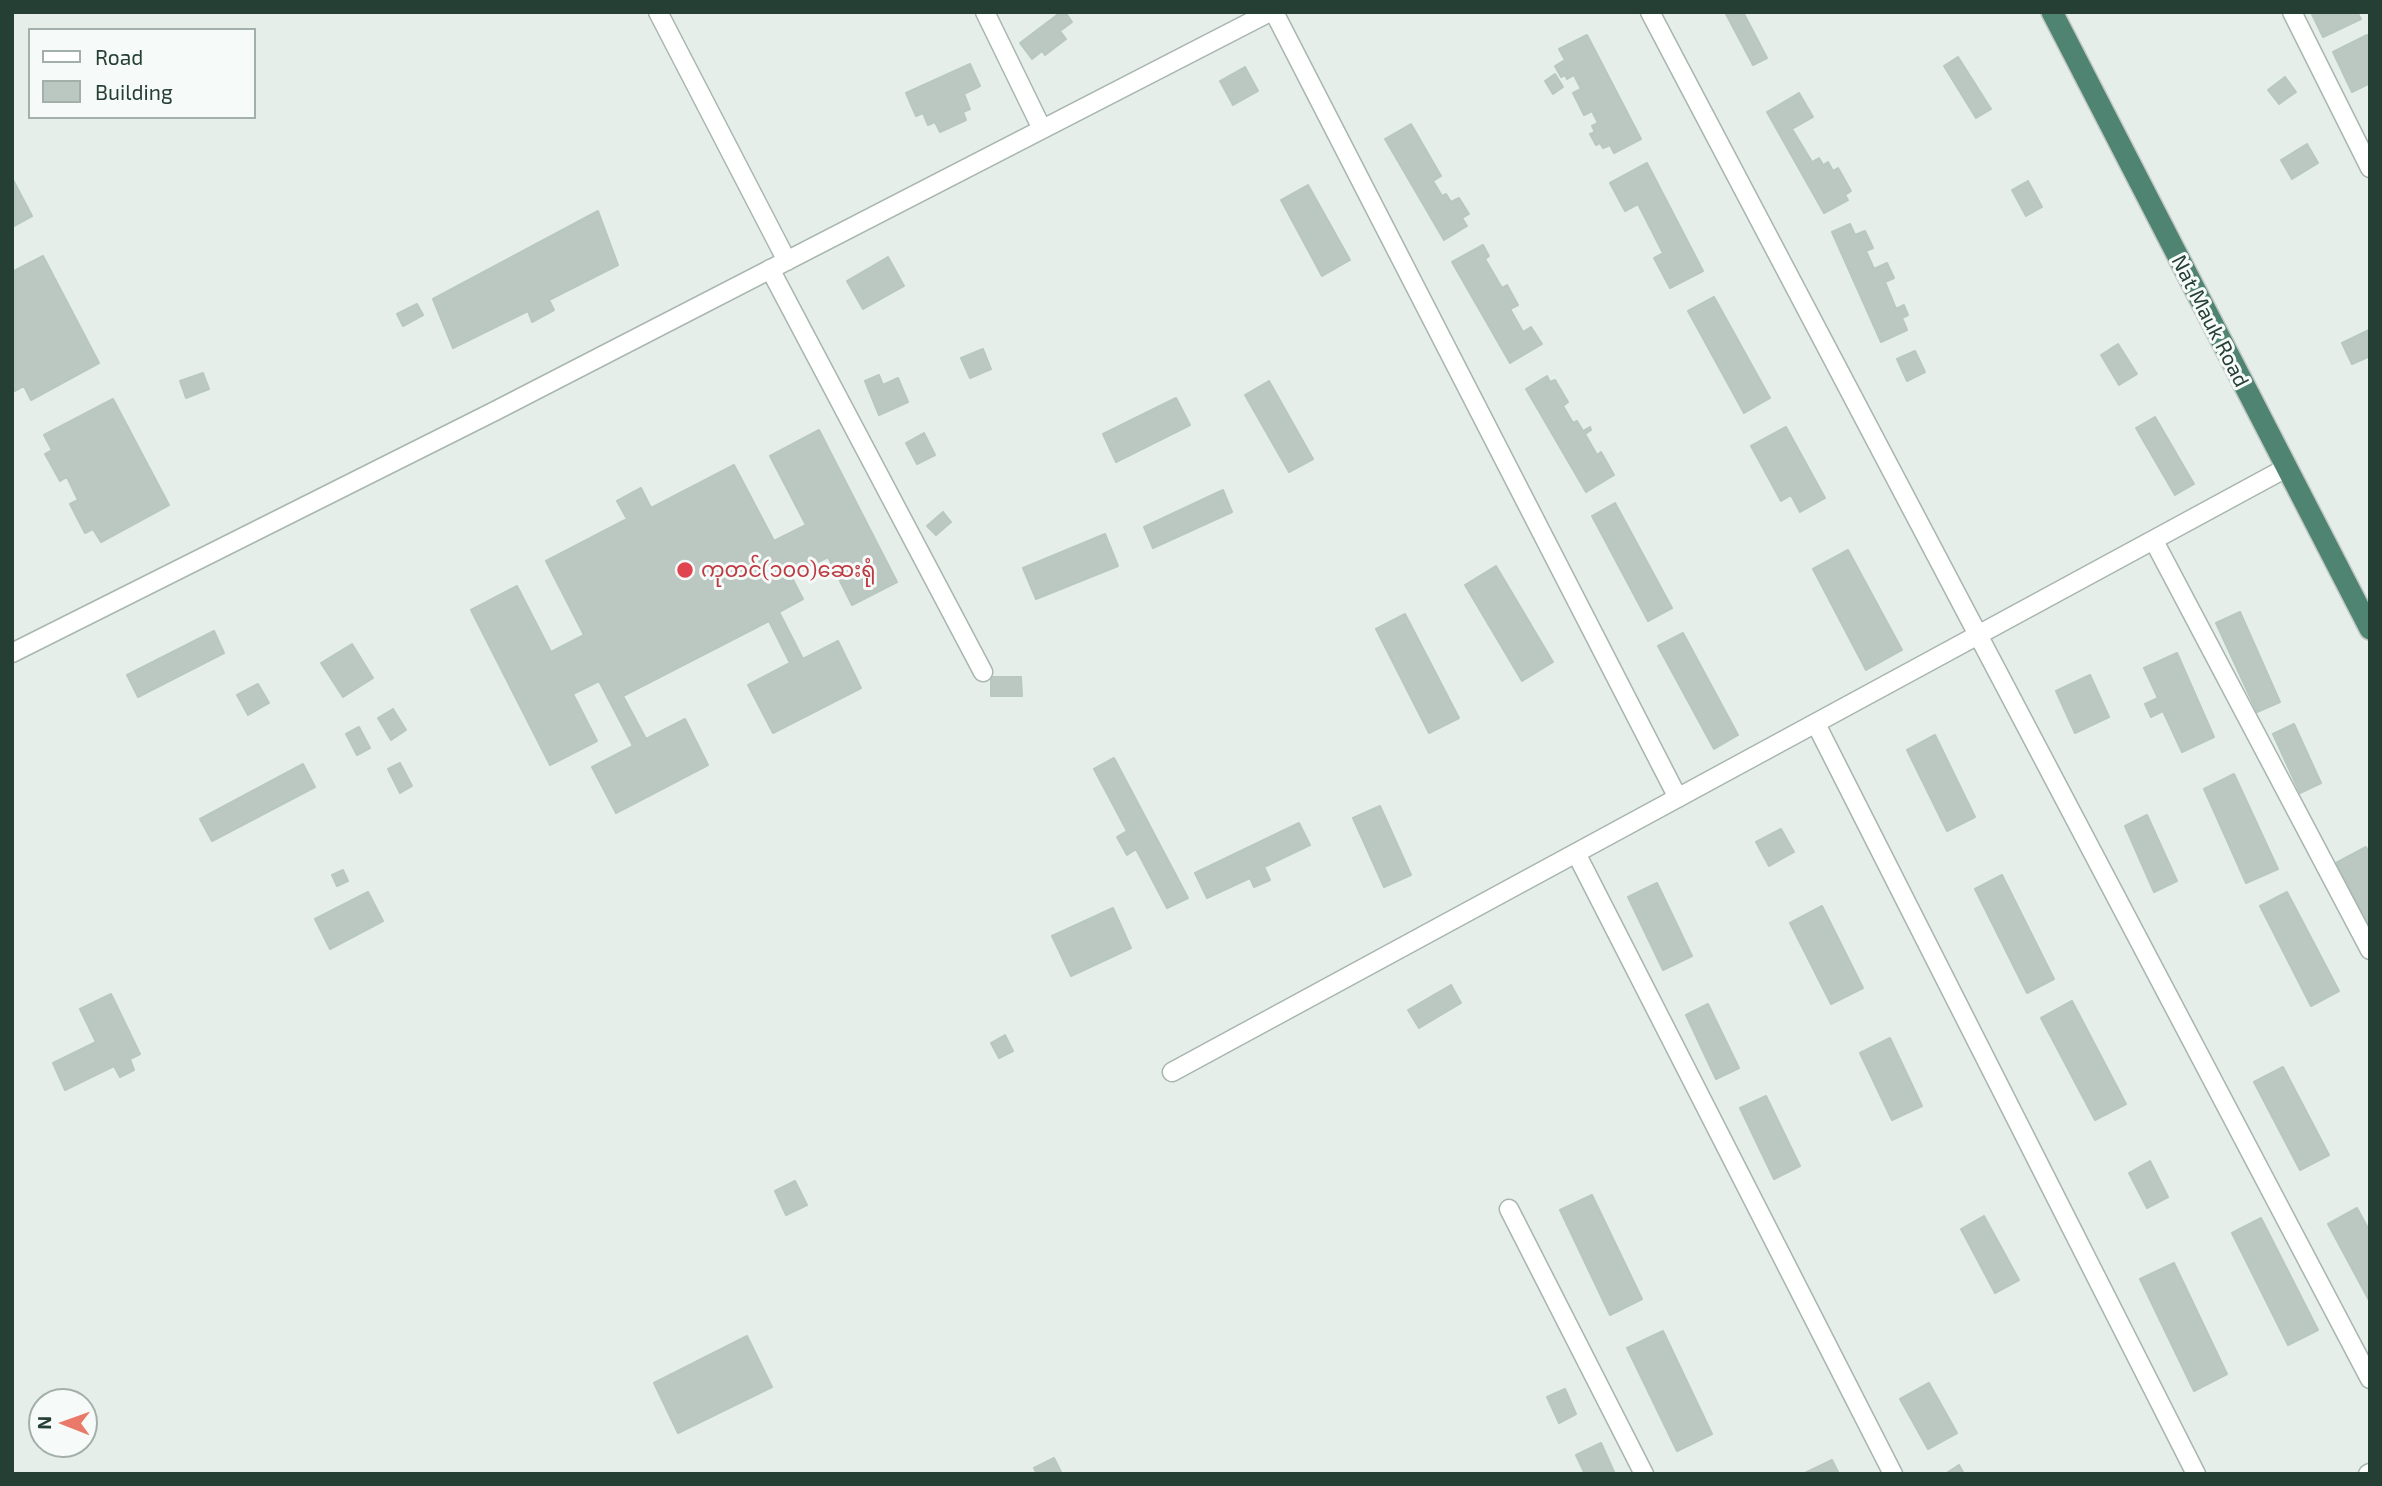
<!DOCTYPE html>
<meta charset="utf-8">
<style>
body{margin:0}
#map{position:relative;width:2382px;height:1486px;overflow:hidden;background:#e5eee9;font-family:"Exo 2",sans-serif}
canvas{display:block}
.frame{position:absolute;inset:0;border:14px solid #253f35;pointer-events:none}
.legend{position:absolute;left:28px;top:28px;width:228px;height:91px;box-sizing:border-box;background:#f6faf8;border:2px solid #a2afaa;margin:0;padding:9px 12px;list-style:none;font-size:21px;color:#253f35}
.legend li{display:flex;align-items:center;gap:14px;height:35px}
.legend b{width:35px;border:2px solid #a2afaa}
.north{position:absolute;left:28px;top:1388px;width:70px;height:70px;box-sizing:border-box;background:#f6faf8;border:2px solid #a2afaa;border-radius:50%;rotate:271deg;font-size:19px;font-weight:700;line-height:28px;text-align:center;color:#253f35}
.north::after{content:'';display:block;margin:auto;width:24px;height:32px;background:#e97968;clip-path:polygon(50% 0,100% 100%,50% 72%,0 100%)}
</style>
<div id="map">
<canvas width="2382" height="1486"></canvas>
<div class="frame"></div>
<ul class="legend">
<li><b style="height:9px;background:#fff"></b>Road</li>
<li><b style="height:19px;background:#bbc8c2"></b>Building</li>
</ul>
<div class="north">N</div>
</div>
<script>
const context = document.querySelector('canvas').getContext('2d');
context.lineJoin = 'round';
function fillPath(path, color) { context.fillStyle = color; context.fill(path, 'evenodd'); }
const toPath = rows => new Path2D(rows.map(r => 'M' + r).join(''));
function trace(path, color, width, dash) { context.strokeStyle = color; context.lineWidth = width; context.lineCap = dash ? 'butt' : 'round'; context.setLineDash(dash || []); context.stroke(path); }
function drawText(font, color, halo, rows, align = 'center') {
  context.font = font + ' "Exo 2","Noto Sans Myanmar",sans-serif'; context.lineWidth = 6; context.setLineDash([]); context.textBaseline = 'middle'; context.strokeStyle = halo; context.fillStyle = color; for (const [text, x, y, turn = 0] of rows) {
    context.save(); context.translate(x, y); context.rotate((+turn || 0) * Math.PI / 180); context.textAlign = isNaN(turn) ? turn : align; if (halo) context.strokeText(text, 0, 0); context.fillText(text, 0, 0); context.restore();
  }
}
const building = toPath([
 [1061,12,1065,12,1072,22,1060,31,1066,39,1045,55,1042,51,1032,59,1020,43,1061,12],
 [1725,12,1743,12,1767,58,1753,65,1725,12],
 [2311,12,2357,12,2361,19,2323,37,2311,12],
 [1587,35,1641,139,1614,153,1610,145,1603,148,1600,143,1596,145,1590,134,1595,132,1592,126,1598,123,1592,111,1584,115,1573,93,1581,89,1574,75,1567,79,1565,75,1561,77,1555,66,1565,60,1559,49,1587,35],
 [2367,35,2370,42,2370,83,2352,92,2333,52,2367,35],
 [1958,57,1991,109,1976,118,1944,66,1958,57],
 [970,64,980,86,964,94,970,109,963,112,966,120,940,132,935,122,928,125,923,113,916,116,906,93,970,64],
 [1245,67,1258,91,1233,105,1220,81,1245,67],
 [1555,74,1563,87,1553,94,1545,81,1555,74],
 [2285,77,2296,92,2279,104,2268,90,2285,77],
 [1799,93,1813,117,1792,129,1812,162,1819,158,1823,165,1828,162,1833,171,1838,168,1851,191,1845,195,1848,200,1824,213,1767,112,1799,93],
 [1411,124,1441,176,1433,181,1442,196,1446,194,1451,202,1459,198,1469,214,1462,218,1467,226,1444,240,1385,139,1411,124],
 [2307,144,2318,163,2292,179,2281,160,2307,144],
 [1647,163,1703,271,1670,288,1654,258,1663,253,1638,204,1625,211,1610,183,1647,163],
 [12,178,32,216,12,227,12,178],
 [2028,181,2042,207,2026,216,2012,190,2028,181],
 [1308,185,1350,260,1322,276,1281,200,1308,185],
 [598,211,618,265,549,300,554,310,532,322,528,311,453,348,433,299,598,211],
 [1850,224,1855,235,1865,231,1873,248,1866,251,1874,269,1887,263,1894,278,1885,282,1896,309,1904,305,1908,315,1902,318,1907,330,1881,342,1832,232,1850,224],
 [1483,245,1489,256,1485,259,1502,288,1507,285,1518,305,1510,309,1523,332,1531,327,1542,344,1510,363,1452,262,1483,245],
 [43,256,99,363,31,400,24,386,15,391,12,385,12,272,43,256],
 [888,257,904,286,863,309,847,281,888,257],
 [1714,297,1770,398,1744,413,1688,311,1714,297],
 [417,304,423,315,403,326,397,314,417,304],
 [2369,330,2370,356,2352,364,2342,343,2369,330],
 [2118,344,2137,374,2119,385,2101,355,2118,344],
 [983,349,991,369,970,378,961,358,983,349],
 [1915,351,1925,372,1907,381,1897,359,1915,351],
 [203,373,209,389,186,398,180,381,203,373],
 [879,375,883,385,898,378,908,402,879,415,865,381,879,375],
 [1547,376,1550,382,1555,380,1568,402,1563,406,1573,423,1577,421,1583,431,1590,427,1591,430,1585,434,1597,455,1601,452,1614,475,1586,492,1526,389,1547,376],
 [1269,381,1313,459,1289,472,1245,395,1269,381],
 [1176,398,1190,425,1116,462,1103,434,1176,398],
 [113,399,169,505,101,542,93,529,85,533,70,504,78,500,67,477,60,481,45,454,52,450,44,435,113,399],
 [2155,417,2194,484,2175,495,2136,428,2155,417],
 [1786,427,1825,498,1800,512,1791,495,1781,501,1751,446,1786,427],
 [819,430,897,582,852,605,828,557,791,576,803,599,779,612,803,659,838,641,861,688,773,733,748,685,790,663,769,621,623,696,646,739,685,719,708,765,616,813,592,767,633,746,599,681,573,694,597,741,550,765,471,610,517,586,551,652,584,635,546,561,627,519,617,501,641,488,651,508,734,465,774,541,806,525,770,456,819,430],
 [924,433,935,455,917,464,906,443,924,433],
 [1223,490,1232,512,1153,548,1144,527,1223,490],
 [1615,503,1672,608,1648,621,1592,516,1615,503],
 [943,512,951,522,936,535,927,526,943,512],
 [1105,534,1118,566,1036,599,1023,568,1105,534],
 [1848,550,1902,650,1866,670,1813,569,1848,550],
 [1496,566,1553,662,1522,681,1465,585,1496,566],
 [2240,612,2280,702,2257,712,2216,623,2240,612],
 [1405,614,1459,718,1429,733,1376,629,1405,614],
 [214,631,224,653,138,697,127,675,214,631],
 [1683,633,1738,735,1714,749,1658,646,1683,633],
 [352,644,373,678,343,697,321,663,352,644],
 [2177,653,2214,737,2182,752,2163,711,2151,717,2145,704,2158,698,2144,668,2177,653],
 [2090,675,2109,717,2075,733,2056,691,2090,675],
 [991,677,1021,677,1022,696,991,696,991,677],
 [258,684,269,703,248,715,237,695,258,684],
 [393,709,406,730,391,740,378,718,393,709],
 [2294,724,2321,783,2300,793,2273,734,2294,724],
 [359,727,370,748,357,755,346,734,359,727],
 [1935,735,1975,817,1947,831,1907,750,1935,735],
 [1114,758,1188,898,1167,908,1136,849,1127,855,1117,837,1127,831,1094,769,1114,758],
 [400,763,412,786,400,793,388,769,400,763],
 [303,764,315,787,212,841,200,819,303,764],
 [2234,774,2278,869,2246,883,2204,789,2234,774],
 [1380,806,1411,875,1384,887,1353,818,1380,806],
 [2147,815,2177,881,2154,892,2125,826,2147,815],
 [1299,823,1310,845,1264,867,1270,880,1254,887,1250,878,1207,898,1195,873,1299,823],
 [1781,829,1794,852,1769,866,1756,842,1781,829],
 [2366,847,2370,854,2370,928,2336,863,2366,847],
 [343,870,348,881,337,886,332,875,343,870],
 [2002,875,2054,979,2027,993,1975,889,2002,875],
 [1657,883,1692,956,1663,970,1628,897,1657,883],
 [368,892,383,921,330,949,315,919,368,892],
 [2287,892,2339,991,2311,1006,2260,906,2287,892],
 [1822,906,1863,988,1831,1004,1790,923,1822,906],
 [1113,908,1131,948,1071,976,1052,936,1113,908],
 [1451,985,1461,1003,1419,1028,1408,1010,1451,985],
 [111,994,140,1054,130,1059,134,1070,120,1077,114,1066,65,1090,53,1063,96,1042,80,1009,111,994],
 [2072,1001,2126,1104,2095,1120,2041,1018,2072,1001],
 [1708,1004,1739,1068,1716,1079,1686,1015,1708,1004],
 [1005,1035,1013,1051,999,1058,991,1043,1005,1035],
 [1890,1038,1922,1106,1892,1120,1860,1053,1890,1038],
 [2283,1067,2329,1155,2300,1170,2254,1082,2283,1067],
 [1766,1096,1800,1166,1774,1179,1740,1108,1766,1096],
 [2150,1161,2168,1197,2147,1208,2129,1173,2150,1161],
 [795,1181,807,1205,786,1215,775,1191,795,1181],
 [1592,1195,1642,1299,1610,1315,1560,1210,1592,1195],
 [2357,1208,2370,1232,2370,1302,2328,1224,2357,1208],
 [1984,1216,2019,1280,1995,1293,1961,1229,1984,1216],
 [2261,1218,2318,1330,2288,1345,2232,1233,2261,1218],
 [2174,1263,2227,1374,2194,1391,2140,1279,2174,1263],
 [1663,1331,1712,1434,1677,1451,1627,1348,1663,1331],
 [747,1336,772,1387,678,1433,654,1383,747,1336],
 [1929,1383,1957,1433,1928,1449,1900,1399,1929,1383],
 [1565,1389,1576,1414,1559,1423,1547,1397,1565,1389],
 [1601,1443,1615,1474,1585,1474,1576,1455,1601,1443],
 [1054,1458,1062,1474,1037,1474,1034,1468,1054,1458],
 [1832,1460,1839,1474,1803,1474,1832,1460],
 [1959,1465,1964,1474,1945,1474,1959,1465]
]);
const minor = toPath([
 [658,12,787,261],
 [985,12,1042,129],
 [1274,12,1678,798],
 [1650,12,2370,1379],
 [2292,12,2370,168],
 [770,269,983,672],
 [2154,541,2370,950],
 [12,653,495,411,1270,12],
 [1816,724,2196,1474],
 [1576,853,1893,1474],
 [1172,1072,2286,468],
 [1509,1209,1644,1474],
 [2368,1474,2370,1473]
]);
const trunk = toPath([
 [2052,12,2370,629]
]);
const markers = [
 [685,570,9,"#e0444e"]
];
const streetNames = [
 ["Nat Mauk Road",2210,321,63]
];
const healthNames = [
 ["ကုတင်(၁၀၀)ဆေးရုံ",701,570]
];
fillPath(building, '#bbc8c2');
trace(building, '#b8c7bf', 2);
trace(minor, '#a8b6af', 21);
trace(trunk, '#c2c9c6', 24);
trace(minor, '#fff', 18);
trace(trunk, '#508472', 21);
for (const [x, y, r, color] of markers) { const dot = new Path2D(); dot.arc(x, y, r, 0, 2 * Math.PI); context.fillStyle = color; context.fill(dot); trace(dot, '#f6faf8', 2.5); }
drawText('21px', '#253f35', '#f6faf8', streetNames);
drawText('21px', '#be3a42', '#f6faf8', healthNames, 'left');
</script>
